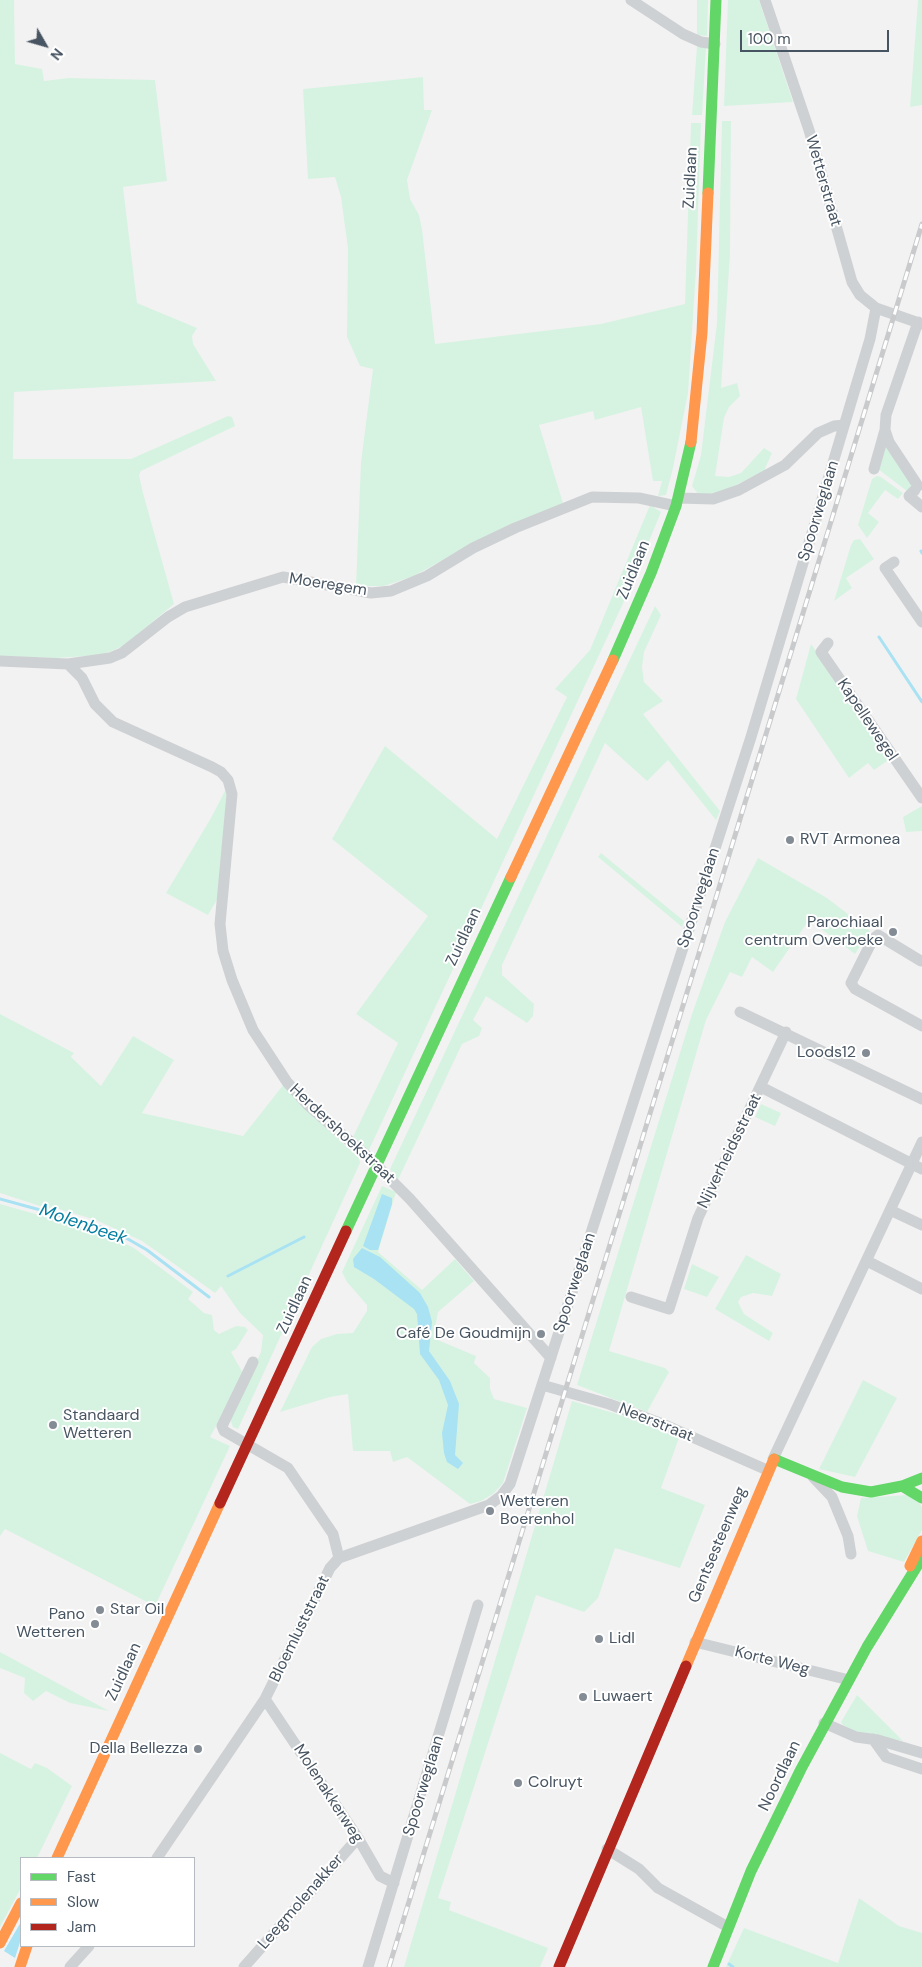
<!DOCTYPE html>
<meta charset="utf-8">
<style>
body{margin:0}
#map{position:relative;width:922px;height:1967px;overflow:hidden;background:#f3f2f2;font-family:"DM Sans",sans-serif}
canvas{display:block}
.legend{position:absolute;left:20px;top:1857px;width:175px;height:90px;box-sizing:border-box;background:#fff;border:1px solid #b5bbc0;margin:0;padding:6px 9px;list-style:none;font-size:15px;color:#475461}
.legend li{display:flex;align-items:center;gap:10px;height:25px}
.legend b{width:25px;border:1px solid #b5bbc0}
.north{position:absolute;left:20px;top:20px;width:50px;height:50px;-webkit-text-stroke:4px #fff;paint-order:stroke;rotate:128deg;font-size:14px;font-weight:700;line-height:20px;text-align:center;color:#475461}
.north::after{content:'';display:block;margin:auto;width:18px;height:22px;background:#475461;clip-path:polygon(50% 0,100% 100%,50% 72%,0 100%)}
.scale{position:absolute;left:740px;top:30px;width:149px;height:22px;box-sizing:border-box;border:2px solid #475461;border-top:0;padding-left:6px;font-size:15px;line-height:18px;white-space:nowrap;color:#475461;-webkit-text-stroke:4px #fff;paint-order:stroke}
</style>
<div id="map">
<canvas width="922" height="1967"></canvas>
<ul class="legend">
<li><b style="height:6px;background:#63d668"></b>Fast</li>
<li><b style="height:6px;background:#ff974d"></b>Slow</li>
<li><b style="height:6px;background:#b3261e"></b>Jam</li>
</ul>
<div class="north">N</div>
<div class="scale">100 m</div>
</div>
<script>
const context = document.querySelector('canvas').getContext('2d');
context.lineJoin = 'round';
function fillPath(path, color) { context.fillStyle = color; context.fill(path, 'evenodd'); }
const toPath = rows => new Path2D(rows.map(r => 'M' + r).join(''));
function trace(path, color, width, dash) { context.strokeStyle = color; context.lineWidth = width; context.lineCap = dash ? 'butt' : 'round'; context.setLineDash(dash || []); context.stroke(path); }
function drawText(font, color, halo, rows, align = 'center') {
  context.font = font + ' "DM Sans",sans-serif'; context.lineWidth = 4; context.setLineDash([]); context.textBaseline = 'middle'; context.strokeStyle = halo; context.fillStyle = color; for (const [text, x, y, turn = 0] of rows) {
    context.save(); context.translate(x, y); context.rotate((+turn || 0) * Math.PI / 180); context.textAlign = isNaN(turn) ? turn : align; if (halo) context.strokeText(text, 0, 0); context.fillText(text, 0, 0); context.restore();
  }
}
const green = toPath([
 [0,0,14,0,15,64,42,69,44,81,69,78,155,80,167,181,123,187,137,303,197,328,192,336,193,344,216,381,14,392,13,459,131,459,228,416,232,417,235,426,141,471,139,475,143,493,174,604,125,645,103,655,55,658,0,656],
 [697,0,708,0,707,36,697,35],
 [728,0,759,0,793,102,724,106],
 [918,0,922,0,922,105,910,107],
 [697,46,706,47,702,115,692,115],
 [423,77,424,110,432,110,407,180,410,199,419,215,422,229,435,344,601,324,685,304,691,123,701,123,696,270,688,393,673,468,666,495,658,496,662,481,653,481,641,407,595,420,593,411,539,425,563,503,457,552,414,576,384,586,356,586,361,462,373,369,360,366,347,337,348,248,341,197,335,177,308,179,303,89],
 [722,121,731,121,730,254,721,388,737,383,740,396,729,407,724,418,715,476,729,477,741,473,764,448,772,453,764,471,730,488,710,495,698,494,692,486,701,455,717,323],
 [885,438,914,484,907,491,878,469],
 [877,476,881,477,903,493,898,499,885,490,868,513,879,522,867,538,858,525,872,479],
 [650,505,661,512,626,597,368,1152,352,1139,398,1043,356,1014,428,916,332,839,385,746,497,839,567,697,555,689,590,650],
 [860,539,874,559,846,578,852,588,834,601,851,545,854,540],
 [655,606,661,615,644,652,642,667,644,682,663,701,643,714,720,811,716,820,668,760,647,781,605,743,502,965,502,975,534,1004,533,1016,527,1023,486,996,473,1020,482,1028,479,1036,462,1044,397,1182,390,1169],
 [811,644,890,759,874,770,868,763,849,778,796,699],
 [227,787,228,794,218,898,208,915,166,893,211,818],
 [922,806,922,831,906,832,903,817],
 [601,853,684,921,682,927,598,857],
 [758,858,827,898,870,931,855,954,809,920,773,972,752,957,742,977,730,972,706,1020,609,1351,665,1368,669,1372,647,1412,577,1385,693,1011,725,922],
 [0,1014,74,1053,71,1057,101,1086,133,1036,174,1060,142,1113,243,1136,284,1084,307,1110,359,1158,360,1163,238,1429,233,1427,230,1419,261,1352,263,1335,240,1313,221,1286,215,1293,142,1241,96,1220,59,1209,49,1209,0,1193],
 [761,1104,781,1113,775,1126,755,1117],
 [382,1186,396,1192,378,1252,422,1290,455,1259,474,1281,438,1312,433,1338,476,1356,474,1363,490,1378,490,1389,494,1399,527,1408,503,1483,493,1494,481,1501,470,1504,407,1457,393,1462,390,1451,353,1451,348,1394,330,1397,280,1412,312,1347,321,1339,337,1334,353,1333,367,1311,367,1305,347,1282,342,1272],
 [0,1204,105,1234,134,1248,193,1292,188,1299,204,1313,212,1315,214,1330,219,1334,236,1326,245,1327,248,1330,236,1349,231,1352,244,1375,210,1437,230,1446,155,1606,5,1529,0,1536],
 [746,1255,781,1274,772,1296,753,1293,741,1297,738,1302,744,1314,773,1333,769,1341,715,1309],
 [692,1264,719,1277,707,1297,684,1289],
 [863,1380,897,1398,855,1477,819,1469],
 [572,1401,624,1416,679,1438,661,1488,705,1505,680,1568,615,1548,598,1598,584,1612,536,1595,438,1898,451,1902,449,1910,548,1948,540,1967,404,1967],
 [908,1495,918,1501,922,1507,922,1530,904,1562,868,1551,857,1516,861,1498],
 [0,1652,109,1711,70,1703,46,1691,33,1701,24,1693,25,1678,0,1668],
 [857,1695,903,1741,856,1732,843,1725,841,1722],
 [0,1753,31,1769,35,1763,47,1768,72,1786,37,1858,21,1858,21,1888,0,1927],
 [859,1898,899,1926,922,1933,922,1967,726,1967,744,1928,838,1963]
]);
const water = toPath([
 [382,1194,392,1198,392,1204,378,1250,370,1250,363,1246],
 [362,1248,380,1257,420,1293,428,1307,432,1322,429,1351,450,1381,459,1404,455,1455,463,1463,458,1469,447,1462,444,1453,442,1433,448,1405,439,1380,420,1354,417,1314,414,1309,374,1279,354,1267,353,1259],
 [21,1922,21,1939,15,1958,4,1951]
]);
const stream = toPath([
 [921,551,922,553],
 [879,637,922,702],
 [0,1199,95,1225,121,1235,147,1250,209,1297],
 [228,1276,304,1237],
 [729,1964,733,1967]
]);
const street = toPath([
 [631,0,683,34,701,42,715,44],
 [765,0,809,130,852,282,860,295,876,308,922,324],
 [918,322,886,415,885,430,889,442,918,486],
 [874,469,885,430],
 [915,490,909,496,922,507],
 [679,498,713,499,739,490,785,465,818,433,834,426,844,425],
 [894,562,885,568,922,622],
 [828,643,821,652,922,798],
 [0,661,68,664,82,678,95,704,113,722,212,767,221,772,228,780,232,794,220,924,223,951,232,980,253,1030,287,1082,308,1105,367,1156,410,1199,551,1358],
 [68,664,110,658,122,653,168,617,185,607,283,577,371,593,391,591,427,576,473,548,515,528,592,497,639,498,676,506],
 [921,961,878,935,873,939,851,983,855,989,922,1026],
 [740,1012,922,1099],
 [761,1087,922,1169],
 [890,1210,922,1225],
 [867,1261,922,1289],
 [631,1297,669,1309,698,1218,786,1032],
 [253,1362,222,1426,224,1431,288,1468,333,1534,339,1558],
 [542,1385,609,1404,665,1425,767,1470],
 [773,1459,922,1142],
 [813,1477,832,1497,848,1536,851,1554],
 [695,1642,849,1680],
 [265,1699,358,1838,380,1876,394,1883],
 [824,1723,856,1737,878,1740,922,1753],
 [873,1739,886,1757,922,1769],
 [607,1849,639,1869,658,1888,728,1927],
 [157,1858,265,1699,330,1568,339,1558,489,1505,501,1496,510,1484,751,737,870,339,876,308],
 [70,1967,89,1946],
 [244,1967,358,1838],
 [368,1967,478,1605]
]);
const fast = toPath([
 [708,193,716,0],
 [613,660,651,573,676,506,691,442],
 [346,1231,511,877],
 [774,1459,842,1487,871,1492,902,1486,922,1478],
 [902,1486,922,1498],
 [713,1967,751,1871,801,1769,867,1647,922,1558]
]);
const slow = toPath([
 [691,442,702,333,708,193],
 [511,877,613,660],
 [910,1566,922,1541],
 [686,1666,774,1459],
 [57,1858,220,1503],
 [0,1943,21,1903],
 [20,1967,27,1946]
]);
const jam = toPath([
 [220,1503,346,1231],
 [559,1967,686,1666]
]);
const rail = toPath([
 [389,1967,922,224]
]);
const markers = [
 [790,840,5,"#838b94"],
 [893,932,5,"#838b94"],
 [866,1053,5,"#838b94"],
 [541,1334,5,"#838b94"],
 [53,1425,5,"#838b94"],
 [490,1511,5,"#838b94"],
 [100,1610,5,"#838b94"],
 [95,1624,5,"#838b94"],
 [599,1639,5,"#838b94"],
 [583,1697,5,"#838b94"],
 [198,1749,5,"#838b94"],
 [518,1783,5,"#838b94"]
];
const streetNames = [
 ["Zuidlaan",691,178,-87],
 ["Wetterstraat",823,181,74],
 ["Spoorweglaan",819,511,-73],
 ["Zuidlaan",634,570,-68],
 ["Moeregem",328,585,9],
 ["Kapellewegel",867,720,56],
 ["Spoorweglaan",699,898,-72],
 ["Zuidlaan",464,937,-65],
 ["Herdershoekstraat",342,1134,43],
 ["Nijverheidsstraat",730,1151,-64],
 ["Spoorweglaan",575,1283,-72],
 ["Zuidlaan",295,1305,-65],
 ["Neerstraat",656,1423,22],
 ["Gentsesteenweg",718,1545,-67],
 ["Bloemluststraat",300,1629,-64],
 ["Korte Weg",772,1661,14],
 ["Zuidlaan",124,1672,-65],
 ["Noordlaan",780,1776,-64],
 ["Spoorweglaan",424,1786,-73],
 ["Molenakkerweg",328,1794,57],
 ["Leegmolenakker",301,1902,-49]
];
const poiNames = [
 ["RVT Armonea",800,840],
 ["Parochiaal",883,923,"right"],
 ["centrum Overbeke",883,941,"right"],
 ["Loods12",856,1053,"right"],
 ["Café De Goudmijn",531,1334,"right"],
 ["Standaard",63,1416],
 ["Wetteren",63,1434],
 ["Wetteren",500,1502],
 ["Boerenhol",500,1520],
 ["Star Oil",110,1610],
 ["Pano",85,1615,"right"],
 ["Wetteren",85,1633,"right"],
 ["Lidl",609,1639],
 ["Luwaert",593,1697],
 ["Della Bellezza",188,1749,"right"],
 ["Colruyt",528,1783]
];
const waterNames = [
 ["Molenbeek",83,1225,19]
];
fillPath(green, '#d6f3e2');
fillPath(water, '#a8e2f3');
trace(stream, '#a8e2f3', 3);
trace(street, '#ced1d3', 11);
trace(fast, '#63d668', 11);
trace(slow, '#ff974d', 11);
trace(jam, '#b3261e', 11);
trace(rail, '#c8cacc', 5);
trace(rail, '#fff', 3, [9]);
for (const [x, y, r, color] of markers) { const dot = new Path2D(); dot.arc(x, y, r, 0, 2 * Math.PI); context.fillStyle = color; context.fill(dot); trace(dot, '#fff', 2); }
drawText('16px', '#475461', '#fff', streetNames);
drawText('16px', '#475461', '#fff', poiNames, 'left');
drawText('italic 18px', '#037da2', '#fff', waterNames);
</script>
